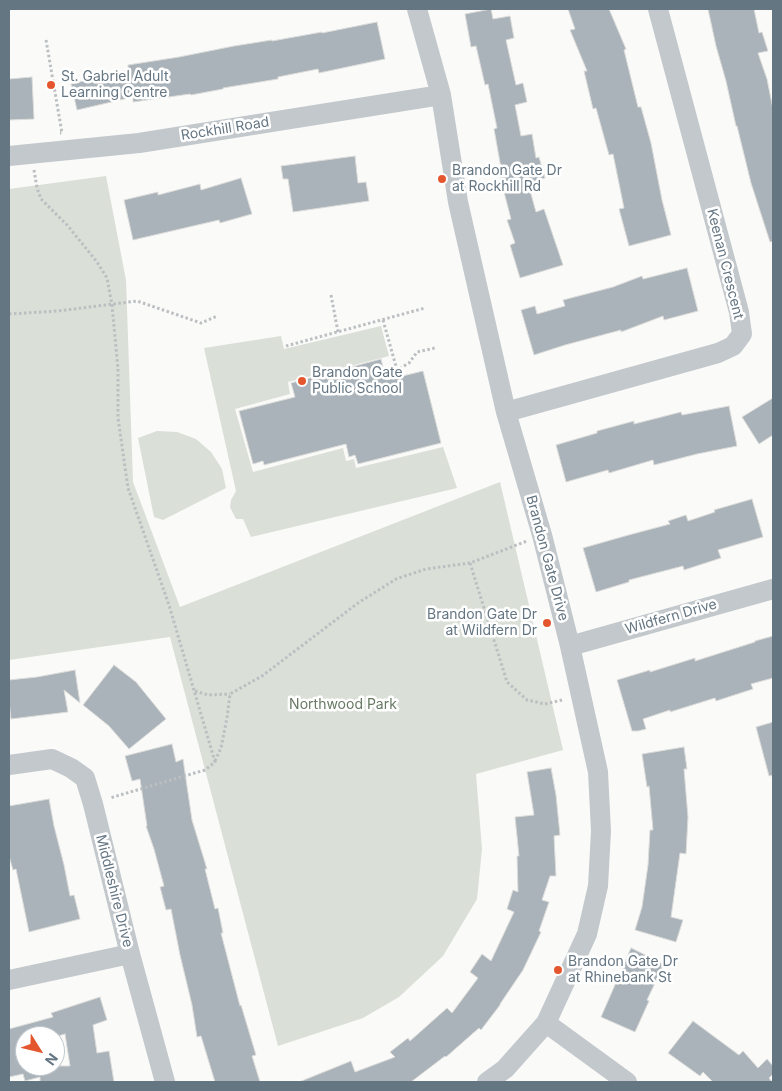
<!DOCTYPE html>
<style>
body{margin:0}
#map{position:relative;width:782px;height:1091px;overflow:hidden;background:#fafaf8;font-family:Inter,sans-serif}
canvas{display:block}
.frame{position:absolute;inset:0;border:10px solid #657683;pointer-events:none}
.north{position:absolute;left:15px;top:1026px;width:50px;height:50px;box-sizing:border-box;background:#fff;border:1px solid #c1c8cd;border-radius:50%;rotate:126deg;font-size:14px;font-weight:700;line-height:20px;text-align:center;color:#657683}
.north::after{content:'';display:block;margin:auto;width:18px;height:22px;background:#e4572e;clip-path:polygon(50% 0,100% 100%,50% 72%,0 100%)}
</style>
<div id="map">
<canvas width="782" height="1091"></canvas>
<div class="frame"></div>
<div class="north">N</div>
</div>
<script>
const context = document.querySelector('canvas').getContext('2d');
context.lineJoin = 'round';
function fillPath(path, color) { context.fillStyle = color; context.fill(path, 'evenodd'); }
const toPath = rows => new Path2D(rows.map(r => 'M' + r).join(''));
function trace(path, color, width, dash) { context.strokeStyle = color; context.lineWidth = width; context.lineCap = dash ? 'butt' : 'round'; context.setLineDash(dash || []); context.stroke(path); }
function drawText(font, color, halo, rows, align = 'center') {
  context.font = font + ' Inter,sans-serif'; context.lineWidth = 5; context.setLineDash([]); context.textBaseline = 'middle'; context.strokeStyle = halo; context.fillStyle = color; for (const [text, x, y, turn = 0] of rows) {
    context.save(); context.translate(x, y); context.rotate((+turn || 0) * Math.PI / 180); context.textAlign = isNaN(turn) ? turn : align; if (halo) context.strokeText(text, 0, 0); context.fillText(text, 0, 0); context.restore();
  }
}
const green = toPath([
 [106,176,126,280,133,482,180,607,500,482,563,750,476,774,482,849,477,899,443,956,399,997,363,1018,278,1046,170,637,9,660,9,189],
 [381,326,389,356,288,382,290,394,235,409,253,472,343,448,346,461,354,459,356,468,443,447,457,488,251,537,243,519,236,519,230,507,231,500,236,491,204,348,281,336,284,349],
 [157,431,177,432,196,439,211,452,222,469,226,488,163,520,154,517,138,438]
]);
const building = toPath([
 [491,9,493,19,510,16,514,38,506,40,516,85,523,83,527,102,515,105,521,136,532,134,536,158,539,157,545,178,528,183,536,212,544,209,563,265,520,278,510,245,515,243,507,220,511,219,498,169,501,168,494,129,497,128,488,84,485,85,476,46,471,47,465,14,491,9],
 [568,9,609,9,626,49,624,50,638,107,641,107,651,143,662,200,671,235,629,246,619,209,624,208,613,154,609,155,596,108,593,109,584,71,587,71,570,30,575,29,568,9],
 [708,9,754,9,759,33,762,32,768,51,758,53,767,79,773,109,773,241,770,242,751,183,737,126,736,126,726,81,716,46,708,9],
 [377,22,385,59,319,73,318,69,278,77,278,79,223,88,223,89,191,95,190,94,133,102,133,97,77,110,71,84,128,70,128,65,179,57,234,46,272,40,272,41,322,32,322,33,377,22],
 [32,77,34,119,9,120,9,79,32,77],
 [355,156,358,183,366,182,369,201,293,212,288,179,283,179,281,166,355,156],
 [241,178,252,214,220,223,219,220,133,240,124,200,158,192,158,195,200,184,201,190,241,178],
 [687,268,698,311,664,320,663,316,621,332,621,330,565,345,534,355,521,310,535,306,537,314,565,306,563,300,613,287,642,276,643,279,687,268],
 [381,359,386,380,423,371,441,443,358,464,355,455,349,457,346,444,264,465,263,461,253,464,239,411,295,397,291,383,381,359],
 [773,398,773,435,759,444,742,417,773,398],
 [729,406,737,446,697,454,654,465,653,460,609,473,608,470,566,482,556,445,597,433,597,431,634,421,634,424,681,412,682,415,729,406],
 [752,499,763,537,718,550,721,558,684,570,683,566,629,580,629,582,596,592,583,548,625,536,670,524,668,521,686,515,688,521,715,512,714,510,752,499],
 [773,636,773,678,751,684,753,689,716,701,715,698,670,712,670,710,643,719,646,729,638,731,632,731,617,680,650,670,650,672,695,658,695,661,755,642,755,641,773,636],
 [114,665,136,682,166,719,129,749,109,726,83,705,114,665],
 [75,670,80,703,64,690,68,712,11,719,9,701,9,680,37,677,75,670],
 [773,722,773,775,769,776,756,727,773,722],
 [172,744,176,762,183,759,192,820,207,869,205,869,215,909,218,908,223,933,221,933,240,1006,241,1005,256,1055,252,1056,260,1082,215,1082,201,1036,197,1037,192,1005,180,955,171,909,166,910,160,887,164,886,154,849,146,826,147,826,140,779,132,781,125,756,172,744],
 [684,747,687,769,684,769,688,817,686,854,680,853,671,917,683,920,676,942,635,930,642,907,648,865,650,830,653,830,649,786,647,787,642,754,684,747],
 [551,768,556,795,560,835,554,836,556,876,550,876,542,900,549,902,539,931,541,932,523,970,500,1004,500,1005,481,1030,479,1028,446,1057,445,1056,411,1082,299,1082,351,1061,355,1072,395,1057,390,1052,408,1038,410,1041,447,1008,452,1013,478,978,470,972,482,954,491,961,514,912,507,909,513,890,518,892,517,856,519,856,515,817,534,815,527,772,551,768],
 [49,799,54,826,64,865,70,896,74,895,80,919,29,932,16,869,13,870,9,856,9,806,49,799],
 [631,948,664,964,647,1000,649,1001,635,1032,601,1017,631,948],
 [100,997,107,1020,93,1025,97,1053,109,1051,114,1082,40,1082,40,1077,25,1081,23,1074,9,1077,9,1029,53,1017,51,1013,100,997],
 [65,1034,70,1066,25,1066,25,1036,58,1036,65,1034],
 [693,1021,739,1055,743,1051,758,1068,767,1059,773,1066,773,1074,769,1078,772,1082,713,1082,703,1072,700,1076,668,1053,693,1021]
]);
const path = toPath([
 [46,40,62,133,60,133],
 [34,170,37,188,41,199,68,226,97,262,107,278,112,305,118,369,118,418,128,488,169,605,215,762,205,770,110,798],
 [331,295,338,332],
 [9,314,58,311,137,301,201,323,217,316],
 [383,320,397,370,409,363,417,352,435,348],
 [286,346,425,308],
 [470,563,507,682,527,700,545,704,562,700],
 [195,691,208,695,230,694],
 [215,761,221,748,227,718,230,694,262,676,358,603,396,579,426,569,470,563,527,541]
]);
const minor = toPath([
 [417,9,441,95,458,202,506,412,542,535,570,646,598,772,601,831,598,886,587,934,546,1023,505,1069,487,1082],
 [9,156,139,143,441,95],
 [506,412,718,353,733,346,742,334,739,312,658,9],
 [570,646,773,589],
 [9,765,52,759,71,768,85,778,93,804,130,954,165,1082],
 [9,980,130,954],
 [546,1023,627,1082]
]);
const markers = [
 [51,85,5,"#e4572e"],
 [442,179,5,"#e4572e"],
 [302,381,5,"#e4572e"],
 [547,623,5,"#e4572e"],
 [558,970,5,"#e4572e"]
];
const poiNames = [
 ["St. Gabriel Adult",61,77],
 ["Learning Centre",61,93],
 ["Brandon Gate Dr",452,171],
 ["at Rockhill Rd",452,187],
 ["Brandon Gate",312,373],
 ["Public School",312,389],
 ["Brandon Gate Dr",537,615,"right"],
 ["at Wildfern Dr",537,631,"right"],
 ["Brandon Gate Dr",568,962],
 ["at Rhinebank St",568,978]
];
const streetNames = [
 ["Rockhill Road",225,129,-9],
 ["Keenan Crescent",725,264,76],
 ["Brandon Gate Drive",547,558,75],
 ["Wildfern Drive",671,617,-16],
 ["Middleshire Drive",114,891,76]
];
const parkNames = [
 ["Northwood Park",343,705]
];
fillPath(green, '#dadfd7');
fillPath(building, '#aab3b9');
trace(building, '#dcdcda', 1);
trace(path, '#bbbfc2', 3, [2.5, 2.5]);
trace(minor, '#c3c8cc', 20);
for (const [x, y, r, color] of markers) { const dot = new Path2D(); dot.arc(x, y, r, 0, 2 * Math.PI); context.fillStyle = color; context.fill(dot); trace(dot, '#fff', 2); }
drawText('14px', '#657683', '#fff', poiNames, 'left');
drawText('14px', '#657683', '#fff', streetNames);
drawText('14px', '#687a64', '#fff', parkNames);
</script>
